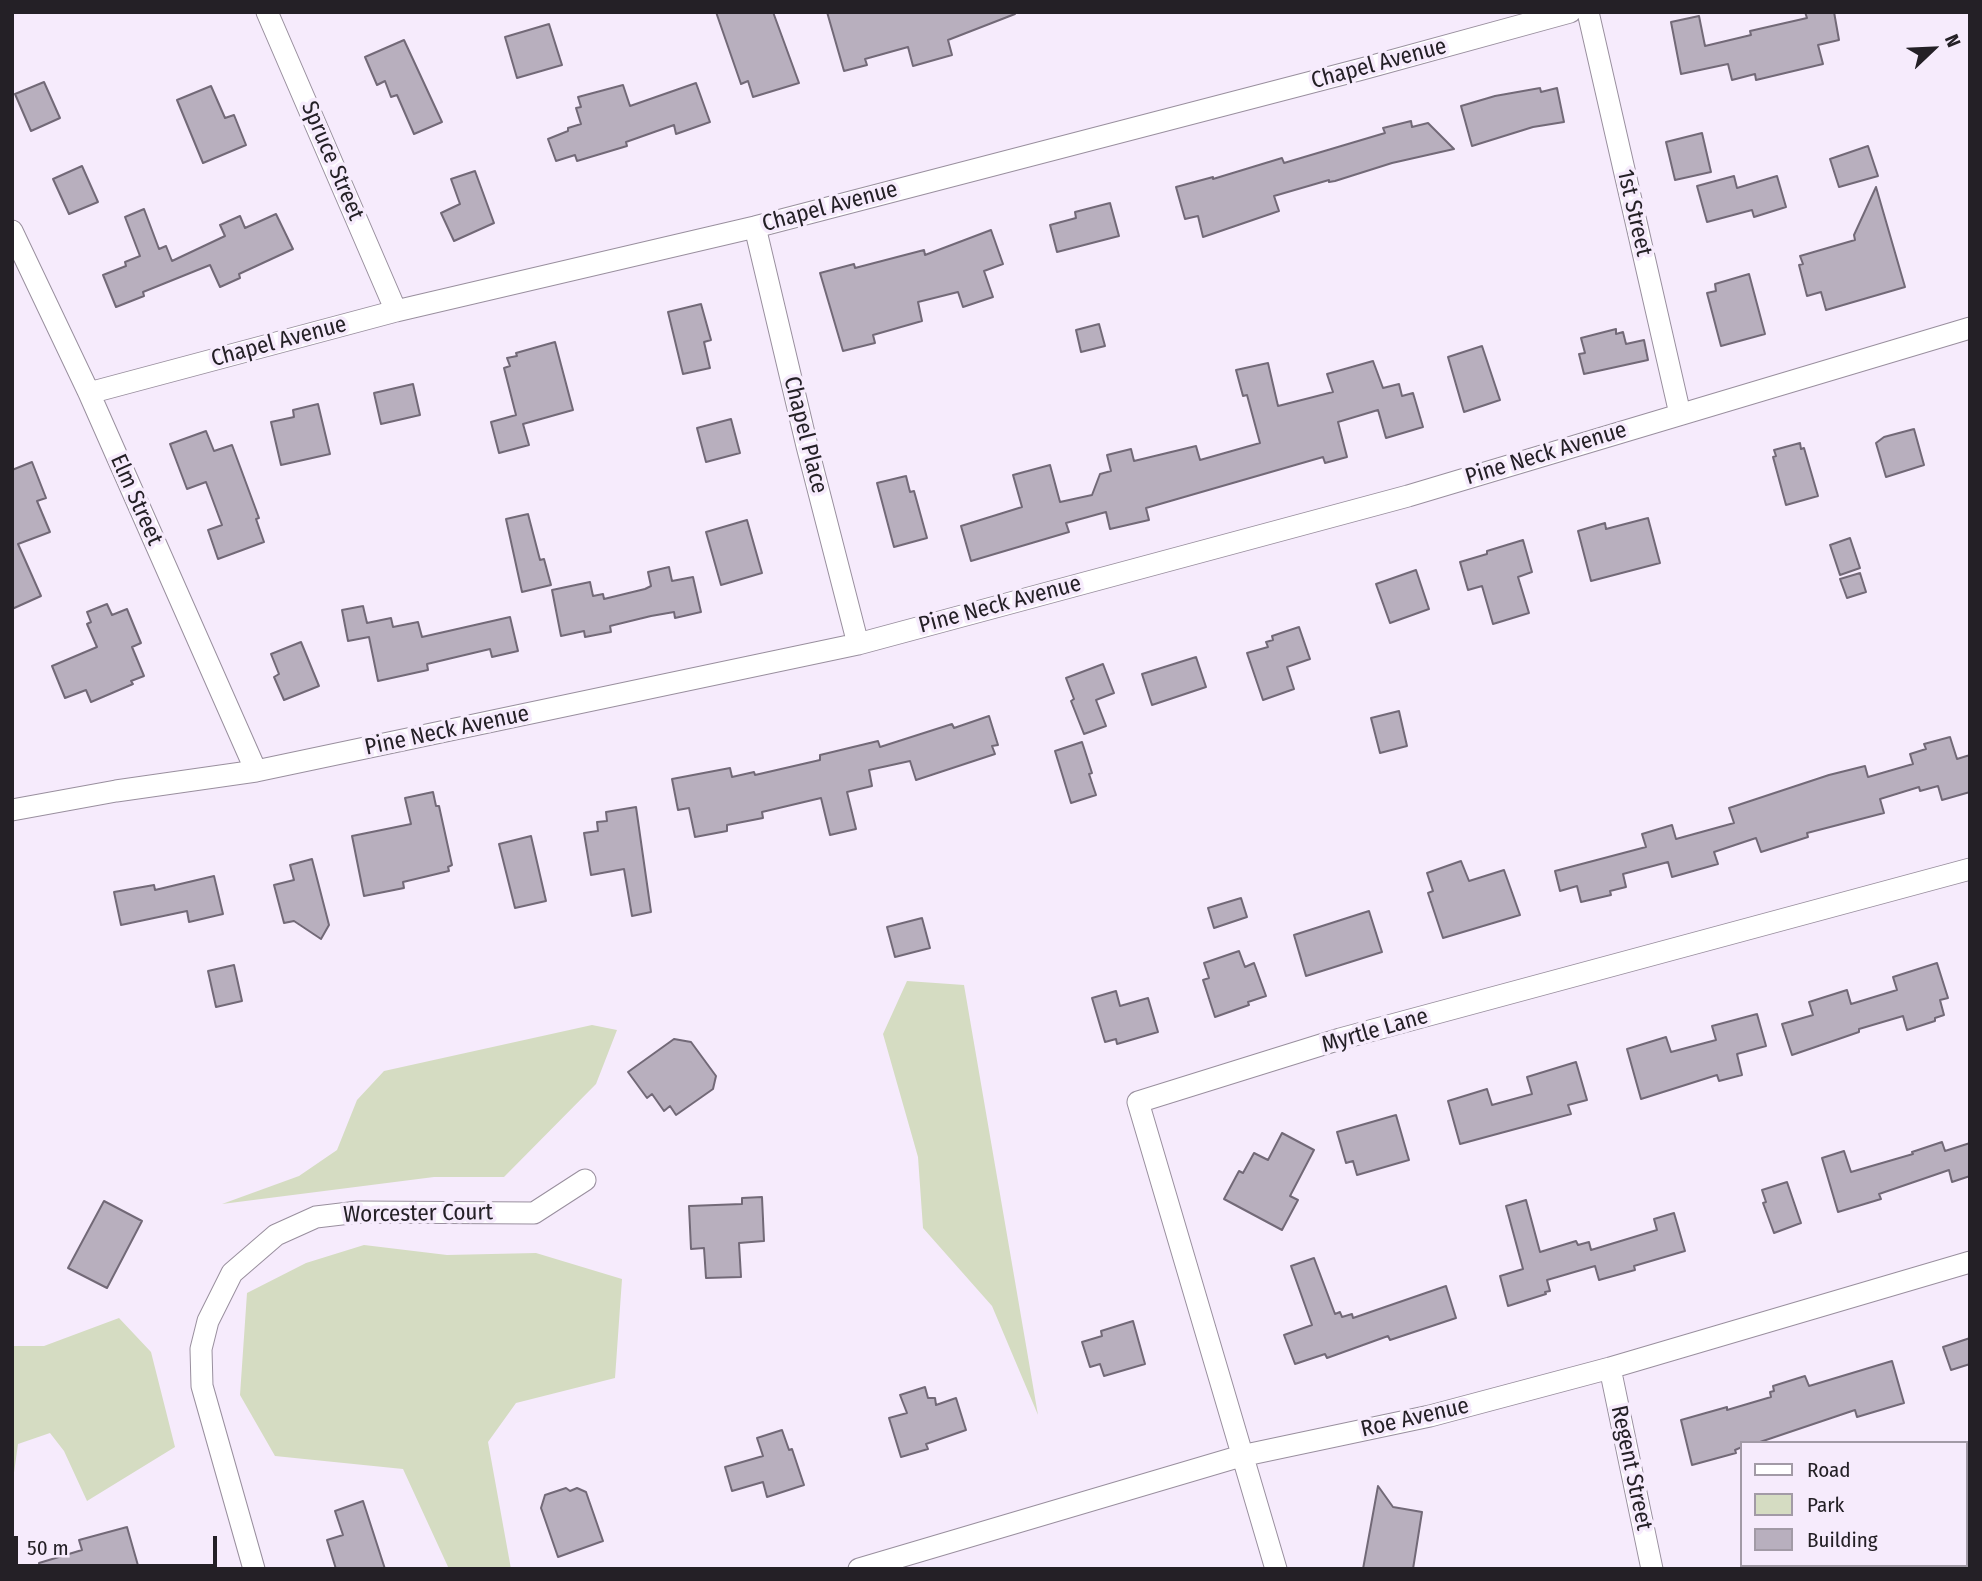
<!DOCTYPE html>
<style>
body{margin:0}
#map{position:relative;width:1982px;height:1581px;overflow:hidden;background:#f6ebfc;font-family:"Fira Sans Condensed",sans-serif}
canvas{display:block}
.frame{position:absolute;inset:0;border:14px solid #242026;pointer-events:none}
.legend{position:absolute;left:1740px;top:1441px;width:228px;height:126px;box-sizing:border-box;background:#f6ebfc;border:2px solid #a29aa6;margin:0;padding:9px 12px;list-style:none;font-size:21px;color:#242026}
.legend li{display:flex;align-items:center;gap:14px;height:35px}
.legend b{width:35px;border:2px solid #a29aa6}
.north{position:absolute;left:1898px;top:14px;width:70px;height:70px;-webkit-text-stroke:5px #f6ebfc;paint-order:stroke;rotate:67deg;font-size:19px;font-weight:700;line-height:28px;text-align:center;color:#242026}
.north::after{content:'';display:block;margin:auto;width:24px;height:32px;background:#242026;clip-path:polygon(50% 0,100% 100%,50% 72%,0 100%)}
.scale{position:absolute;left:14px;top:1536px;width:203px;height:32px;box-sizing:border-box;border:4px solid #242026;border-top:0;padding-left:9px;font-size:21px;line-height:24px;white-space:nowrap;color:#242026;-webkit-text-stroke:5px #f6ebfc;paint-order:stroke}
</style>
<div id="map">
<canvas width="1982" height="1581"></canvas>
<div class="frame"></div>
<ul class="legend">
<li><b style="height:9px;background:#fff"></b>Road</li>
<li><b style="height:19px;background:#d5dcc2"></b>Park</li>
<li><b style="height:19px;background:#b8afbe"></b>Building</li>
</ul>
<div class="north">N</div>
<div class="scale">50 m</div>
</div>
<script>
const context = document.querySelector('canvas').getContext('2d');
context.lineJoin = 'round';
function fillPath(path, color) { context.fillStyle = color; context.fill(path, 'evenodd'); }
const toPath = rows => new Path2D(rows.map(r => 'M' + r).join(''));
function trace(path, color, width, dash) { context.strokeStyle = color; context.lineWidth = width; context.lineCap = dash ? 'butt' : 'round'; context.setLineDash(dash || []); context.stroke(path); }
function drawText(font, color, halo, rows, align = 'center') {
  context.font = font + ' "Fira Sans Condensed",sans-serif'; context.lineWidth = 7; context.setLineDash([]); context.textBaseline = 'middle'; context.strokeStyle = halo; context.fillStyle = color; for (const [text, x, y, turn = 0] of rows) {
    context.save(); context.translate(x, y); context.rotate((+turn || 0) * Math.PI / 180); context.textAlign = isNaN(turn) ? turn : align; if (halo) context.strokeText(text, 0, 0); context.fillText(text, 0, 0); context.restore();
  }
}
const green = toPath([
 [907,981,964,985,1038,1415,992,1306,923,1228,918,1157,883,1034],
 [592,1025,617,1030,596,1084,504,1177,434,1177,222,1204,299,1176,337,1150,357,1100,384,1071],
 [364,1245,447,1255,536,1253,622,1279,615,1378,516,1403,488,1442,511,1569,449,1569,403,1469,275,1456,240,1395,247,1293,306,1263],
 [119,1318,151,1352,175,1447,87,1501,64,1451,50,1433,18,1444,12,1487,12,1346,44,1346]
]);
const building = toPath([
 [716,12,773,12,799,83,753,97,748,81,741,84,716,12],
 [827,12,1015,12,1015,14,948,40,952,55,913,66,908,47,865,59,867,65,844,71,827,12],
 [1805,12,1834,12,1839,40,1818,45,1823,64,1756,80,1755,74,1732,80,1728,64,1681,74,1671,22,1699,16,1705,46,1751,35,1750,31,1807,18,1805,12],
 [549,24,562,65,517,78,505,37,549,24],
 [404,40,442,122,414,134,397,95,391,97,385,81,377,85,365,57,404,40],
 [44,82,60,118,31,131,15,94,44,82],
 [696,83,710,122,676,134,674,125,626,142,627,146,577,161,575,155,556,161,548,139,568,131,568,128,581,124,576,108,581,107,578,97,623,85,630,106,696,83],
 [211,86,225,118,234,115,246,145,203,163,177,100,211,86],
 [1540,88,1541,92,1557,88,1564,122,1533,127,1472,146,1461,106,1495,96,1540,88],
 [1411,121,1412,127,1428,123,1454,149,1392,163,1335,181,1329,182,1329,180,1274,196,1279,211,1203,237,1198,216,1185,219,1176,187,1213,177,1213,179,1282,158,1284,163,1385,133,1383,128,1411,121],
 [1702,133,1711,172,1675,180,1666,142,1702,133],
 [1868,146,1878,176,1839,187,1830,159,1868,146],
 [82,166,98,202,69,214,53,179,82,166],
 [475,171,494,223,454,241,441,213,460,204,451,179,475,171],
 [1734,176,1737,188,1777,176,1786,207,1754,217,1752,210,1707,222,1697,186,1734,176],
 [1876,187,1905,287,1826,310,1821,292,1807,296,1799,265,1803,264,1800,256,1855,240,1854,235,1876,187],
 [1110,203,1119,236,1057,252,1050,225,1076,218,1075,212,1110,203],
 [144,209,159,249,166,246,172,261,225,236,220,225,240,216,245,228,276,214,293,249,239,274,240,278,220,287,210,265,143,292,144,296,116,307,103,275,126,266,125,262,140,256,125,217,144,209],
 [991,230,1003,264,984,271,993,297,963,307,958,292,918,302,922,321,873,335,875,343,843,351,820,273,854,264,855,268,924,250,925,255,991,230],
 [1749,274,1765,334,1721,346,1707,293,1716,291,1715,284,1749,274],
 [701,304,711,340,704,342,710,368,683,374,668,312,701,304],
 [1099,324,1105,346,1081,352,1076,330,1099,324],
 [1616,329,1616,334,1623,332,1626,344,1644,340,1648,360,1584,374,1579,354,1585,353,1581,338,1616,329],
 [555,342,573,410,523,424,529,445,499,453,491,422,516,415,504,368,510,366,507,358,517,356,516,353,555,342],
 [1482,346,1500,400,1464,412,1448,357,1482,346],
 [1373,361,1383,388,1399,384,1402,396,1413,393,1423,427,1386,438,1378,410,1338,422,1347,457,1325,463,1323,457,1146,508,1149,520,1110,529,1106,512,1066,523,1069,532,971,561,961,526,1022,507,1013,475,1050,465,1060,502,1092,495,1100,474,1111,471,1107,455,1131,449,1134,461,1196,446,1200,460,1260,443,1247,395,1243,396,1236,370,1268,363,1278,406,1333,392,1327,374,1373,361],
 [413,384,420,415,381,424,374,393,413,384],
 [318,404,330,454,281,465,271,422,294,417,293,410,318,404],
 [731,419,740,453,706,462,697,428,731,419],
 [1914,429,1924,465,1886,477,1876,443,1884,437,1914,429],
 [206,431,214,451,232,445,259,518,256,519,264,542,218,559,208,530,222,525,206,482,187,489,170,444,206,431],
 [1800,443,1801,449,1804,448,1818,496,1786,505,1773,457,1776,456,1774,450,1800,443],
 [32,462,46,498,37,501,50,532,18,544,41,596,12,609,12,470,32,462],
 [906,476,910,492,914,491,927,538,894,547,877,483,906,476],
 [528,514,540,560,544,559,551,585,522,592,506,519,528,514],
 [1648,518,1660,563,1591,581,1578,531,1605,523,1606,529,1648,518],
 [747,520,762,573,721,585,706,532,747,520],
 [1850,538,1860,568,1840,575,1830,545,1850,538],
 [1523,540,1532,572,1518,577,1529,613,1493,624,1482,586,1468,590,1460,562,1487,554,1487,551,1523,540],
 [669,567,672,581,693,577,701,612,675,618,674,612,651,616,610,626,611,632,585,637,584,631,561,636,552,590,590,582,593,596,603,594,604,599,645,589,651,586,648,572,669,567],
 [1416,570,1429,609,1390,623,1376,584,1416,570],
 [1860,573,1866,592,1847,598,1840,579,1860,573],
 [107,604,112,615,127,609,141,643,132,647,144,676,131,681,133,684,91,702,86,690,65,698,52,666,97,647,87,624,91,622,87,612,107,604],
 [363,606,367,623,391,618,393,627,418,622,422,637,510,617,518,651,492,657,490,649,427,664,428,670,378,681,369,637,348,641,342,610,363,606],
 [1299,627,1310,659,1287,667,1294,689,1263,700,1247,653,1268,647,1266,642,1273,640,1272,636,1299,627],
 [301,642,319,686,284,700,274,677,279,674,271,654,301,642],
 [1196,657,1206,687,1152,705,1142,674,1196,657],
 [1103,664,1114,693,1096,700,1106,726,1084,734,1071,701,1074,699,1066,678,1103,664],
 [1399,711,1407,746,1380,753,1371,718,1399,711],
 [989,716,998,745,992,746,995,754,916,780,910,761,869,770,872,786,847,792,856,829,830,835,821,798,762,812,763,818,727,825,727,831,695,837,689,808,678,810,672,779,730,768,732,777,754,772,755,775,820,760,820,755,878,741,880,747,952,724,954,728,989,716],
 [1950,737,1957,759,1970,755,1970,792,1942,800,1938,786,1920,791,1919,787,1880,799,1884,813,1807,833,1808,837,1761,852,1756,838,1714,852,1718,864,1672,877,1668,862,1623,874,1626,887,1610,891,1611,895,1581,902,1577,886,1560,891,1555,871,1646,847,1642,834,1672,825,1676,839,1734,823,1729,808,1829,775,1865,766,1868,777,1913,764,1910,754,1926,749,1924,744,1950,737],
 [1082,742,1092,773,1089,774,1096,795,1071,803,1055,751,1082,742],
 [433,792,436,806,439,806,452,865,448,867,449,871,403,882,404,888,364,896,352,836,411,824,405,798,433,792],
 [636,807,651,912,632,916,624,869,591,875,584,833,598,831,597,822,607,821,606,812,636,807],
 [531,836,546,901,515,908,499,844,531,836],
 [312,859,329,925,321,939,294,921,284,923,274,885,294,880,290,865,312,859],
 [1461,861,1469,881,1504,870,1520,915,1443,938,1428,893,1433,891,1427,873,1461,861],
 [214,876,223,914,189,922,187,911,121,925,114,892,154,885,155,890,214,876],
 [1241,898,1247,917,1214,928,1208,908,1241,898],
 [1369,911,1382,952,1306,976,1294,935,1369,911],
 [922,918,930,948,895,957,887,927,922,918],
 [1239,951,1245,967,1254,963,1266,996,1248,1002,1249,1005,1215,1017,1203,980,1209,978,1204,963,1239,951],
 [1937,963,1948,998,1940,1000,1944,1015,1935,1018,1935,1021,1907,1030,1903,1016,1859,1029,1859,1032,1792,1055,1782,1024,1813,1015,1809,1002,1847,990,1851,1004,1897,990,1893,977,1937,963],
 [234,965,242,1001,216,1007,208,971,234,965],
 [1116,991,1120,1006,1148,998,1158,1032,1117,1044,1116,1039,1105,1042,1092,998,1116,991],
 [1757,1014,1766,1046,1737,1054,1742,1075,1719,1081,1717,1075,1641,1099,1627,1049,1666,1037,1671,1052,1716,1040,1712,1026,1757,1014],
 [674,1039,691,1042,716,1076,713,1089,676,1115,670,1106,664,1111,652,1094,647,1098,628,1072,674,1039],
 [1576,1062,1587,1100,1568,1105,1571,1114,1460,1144,1448,1101,1487,1089,1492,1105,1532,1094,1527,1077,1576,1062],
 [1396,1115,1409,1160,1357,1175,1353,1161,1346,1163,1337,1132,1396,1115],
 [1282,1133,1314,1150,1290,1196,1298,1200,1282,1230,1224,1199,1239,1171,1243,1173,1254,1153,1268,1160,1282,1133],
 [1942,1142,1945,1151,1970,1143,1970,1176,1952,1182,1949,1170,1879,1194,1881,1199,1838,1212,1822,1158,1844,1151,1851,1172,1913,1154,1912,1152,1942,1142],
 [1787,1182,1801,1223,1774,1233,1763,1203,1766,1202,1762,1190,1787,1182],
 [762,1197,764,1241,739,1243,741,1277,706,1278,704,1248,691,1249,689,1206,742,1204,742,1198,762,1197],
 [1526,1200,1540,1252,1576,1241,1578,1245,1589,1242,1591,1250,1657,1230,1654,1219,1674,1213,1685,1251,1634,1266,1635,1270,1599,1280,1595,1266,1547,1280,1550,1291,1545,1292,1546,1294,1508,1306,1500,1276,1523,1269,1506,1206,1526,1200],
 [104,1201,142,1221,107,1288,68,1268,104,1201],
 [1314,1258,1335,1314,1340,1312,1342,1317,1352,1314,1353,1318,1446,1286,1456,1318,1390,1340,1388,1336,1327,1358,1325,1354,1295,1364,1284,1335,1312,1325,1291,1266,1314,1258],
 [1133,1321,1145,1364,1104,1376,1100,1364,1090,1367,1082,1342,1102,1336,1101,1331,1133,1321],
 [1970,1338,1970,1364,1951,1370,1943,1347,1970,1338],
 [1892,1361,1904,1403,1857,1417,1855,1410,1757,1443,1742,1443,1742,1447,1735,1450,1736,1453,1692,1465,1681,1420,1727,1407,1727,1410,1771,1397,1770,1392,1774,1391,1773,1386,1805,1376,1809,1386,1892,1361],
 [925,1387,928,1398,935,1398,936,1405,956,1398,966,1430,926,1444,928,1449,901,1457,889,1418,907,1413,900,1395,925,1387],
 [782,1430,789,1450,792,1449,804,1485,767,1497,763,1482,732,1491,725,1467,763,1456,757,1438,782,1430],
 [1378,1486,1393,1507,1422,1512,1413,1569,1363,1569,1378,1486],
 [566,1488,570,1491,577,1488,586,1492,603,1541,558,1557,541,1508,545,1495,566,1488],
 [363,1501,385,1569,336,1569,327,1540,343,1535,335,1511,363,1501],
 [127,1527,139,1569,40,1569,39,1563,82,1550,79,1540,127,1527]
]);
const minor = toPath([
 [267,12,396,311],
 [1588,12,1680,414],
 [755,227,807,446,858,644],
 [12,231,89,393,256,771],
 [89,393,396,311,755,227,1362,69,1570,12],
 [12,810,116,791,256,771,858,644,1408,496,1970,328],
 [1610,1368,1652,1569],
 [254,1569,202,1386,201,1349,208,1321,232,1273,276,1235,316,1217,358,1212,534,1213,585,1180],
 [859,1569,1241,1456,1430,1416,1610,1368,1970,1262],
 [1276,1569,1138,1102,1340,1039,1970,869]
]);
const streetNames = [
 ["Chapel Avenue",1379,64,-15],
 ["Spruce Street",332,161,67],
 ["Chapel Avenue",830,207,-15],
 ["1st Street",1634,213,77],
 ["Chapel Avenue",279,342,-15],
 ["Chapel Place",805,435,76],
 ["Pine Neck Avenue",1546,454,-17],
 ["Elm Street",136,500,66],
 ["Pine Neck Avenue",1000,605,-15],
 ["Pine Neck Avenue",447,731,-12],
 ["Myrtle Lane",1375,1031,-16],
 ["Worcester Court",418,1214,-1],
 ["Roe Avenue",1415,1418,-13],
 ["Regent Street",1631,1468,78]
];
fillPath(green, '#d5dcc2');
fillPath(building, '#b8afbe');
trace(building, '#726977', 2);
trace(minor, '#998f9e', 23);
trace(minor, '#fff', 21);
drawText('23px', '#242026', '#f6ebfc', streetNames);
</script>
